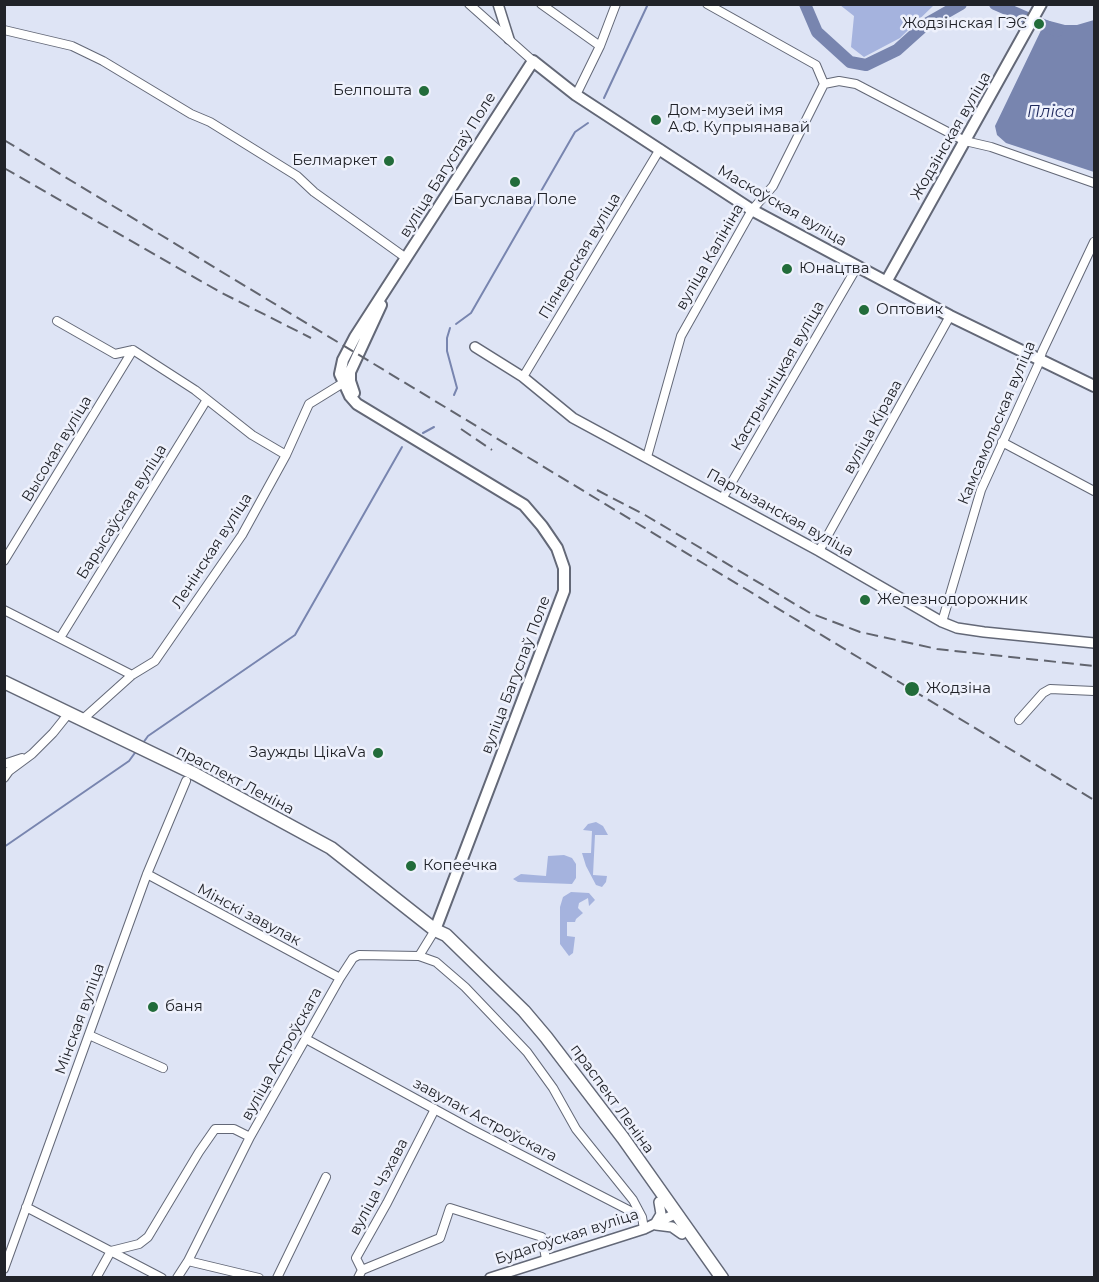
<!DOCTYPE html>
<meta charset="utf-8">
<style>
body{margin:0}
#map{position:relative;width:1099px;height:1282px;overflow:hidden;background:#dee4f5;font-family:Montserrat,sans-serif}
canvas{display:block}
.frame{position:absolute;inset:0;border:6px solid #212329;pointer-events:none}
</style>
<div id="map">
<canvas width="1099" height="1282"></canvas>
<div class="frame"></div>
</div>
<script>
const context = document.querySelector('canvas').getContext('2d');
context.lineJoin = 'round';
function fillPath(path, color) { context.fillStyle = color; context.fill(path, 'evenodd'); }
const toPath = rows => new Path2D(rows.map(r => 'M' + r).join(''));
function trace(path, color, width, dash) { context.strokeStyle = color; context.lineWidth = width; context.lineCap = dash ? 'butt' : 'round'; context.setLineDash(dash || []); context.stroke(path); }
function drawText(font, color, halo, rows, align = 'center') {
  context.font = font + ' Montserrat,sans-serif'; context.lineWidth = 5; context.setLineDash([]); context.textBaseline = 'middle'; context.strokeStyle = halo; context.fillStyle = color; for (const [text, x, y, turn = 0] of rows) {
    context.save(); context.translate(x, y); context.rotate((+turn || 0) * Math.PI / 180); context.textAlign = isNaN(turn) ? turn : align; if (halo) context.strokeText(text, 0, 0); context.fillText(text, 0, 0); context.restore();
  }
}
const green = toPath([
 [840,5,934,5,900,38,864,57,851,47,854,16],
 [596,822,603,826,608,835,595,835,593,875,607,876,606,882,602,887,596,885,586,866,582,853,591,853,592,831,583,830,588,824],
 [564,855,572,858,576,864,576,878,572,884,518,882,513,879,521,874,546,876,548,856],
 [571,892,589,893,595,900,589,906,588,898,579,903,578,908,583,913,576,919,575,922,567,922,567,936,575,937,573,953,569,956,560,944,560,907,563,897]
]);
const water = toPath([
 [1046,20,1065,25,1077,25,1094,20,1094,172,1006,143,997,135,995,126]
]);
const stream = toPath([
 [604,98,648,4],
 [456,324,471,313,575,132,588,123],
 [450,328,447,338,447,351,457,388,454,395],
 [423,433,434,427],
 [143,743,148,736,295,635,402,447],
 [4,847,129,761,137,750]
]);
const river = toPath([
 [805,4,817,32,850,62,866,65,897,50,926,24,961,4],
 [995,4,1057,31]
]);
const minor = toPath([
 [469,4,533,61],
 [541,4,600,46],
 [707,4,816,65,824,84,839,81,856,84,965,141,991,147,1094,183],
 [4,30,72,46,103,61,191,114,210,122,297,176,314,192,406,258],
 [576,95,600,46,616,4],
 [57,321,115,354,133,350,195,390,252,435,286,455],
 [523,377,660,149],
 [1002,442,1094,491],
 [647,457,681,336,752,210,773,186,824,84],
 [722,499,857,267],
 [819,551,950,316],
 [4,561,133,350],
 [4,610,132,675],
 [942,622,981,490,1038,365,1042,352,1094,242],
 [60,638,206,401],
 [83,719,132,675,155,661,242,535,286,455,309,404,343,383],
 [1019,720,1043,693,1050,689,1094,691],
 [4,764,22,758],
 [4,778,9,771,32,754,53,733,69,713],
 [147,874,340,978],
 [419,956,436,962,465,987,527,1052,553,1088,576,1129,633,1200,642,1217],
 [89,1035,163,1068],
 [306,1039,471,1129,642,1217,644,1229],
 [26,1207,162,1278],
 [188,1261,250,1137],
 [4,1269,147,874,186,781],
 [362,1270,440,1238,450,1208,542,1237,546,1259],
 [96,1278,111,1251,139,1244,148,1237,199,1152,215,1129,234,1129,250,1137,340,978,353,958,359,955,419,956,435,930],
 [177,1278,188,1261,259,1278],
 [277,1278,326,1177],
 [358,1278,362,1270,356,1258,387,1203,435,1109]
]);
const tertiary = toPath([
 [498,4,509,39],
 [475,347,523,377,573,418,819,551,942,622,957,628,984,632,1094,643],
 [655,1224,661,1214,659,1202],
 [656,1225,672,1227,682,1234],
 [490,1278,644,1229,675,1214]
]);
const secondary = toPath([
 [886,282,1041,4],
 [354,393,350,381,350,372,381,305],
 [435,930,564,591,564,568,557,548,542,526,524,505,357,404,350,396,340,374,343,360,355,337,533,61,576,95,752,210,950,316,1094,386]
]);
const primary = toPath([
 [4,682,195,774,331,848,435,930,446,935,524,1011,546,1037,623,1138,722,1278]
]);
const rail = toPath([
 [4,140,1094,800],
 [4,168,220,292,311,338],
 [461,429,492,450],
 [597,490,645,515,810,613,860,632,937,649,1094,666]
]);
const markers = [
 [1039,24,6,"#226c3a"],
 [424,91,6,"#226c3a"],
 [656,120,6,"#226c3a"],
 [389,161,6,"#226c3a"],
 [515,182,6,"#226c3a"],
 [787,269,6,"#226c3a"],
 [864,310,6,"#226c3a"],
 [865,600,6,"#226c3a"],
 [912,689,8,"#226c3a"],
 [378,753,6,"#226c3a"],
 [411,866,6,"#226c3a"],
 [153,1007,6,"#226c3a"]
];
const poiNames = [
 ["Жодзінская ГЭС",1027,24,"right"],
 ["Белпошта",412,91,"right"],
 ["Дом-музей імя",668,111],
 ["А.Ф. Купрыянавай",668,128],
 ["Белмаркет",377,161,"right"],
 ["Багуслава Поле",515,200,"center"],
 ["Юнацтва",799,269],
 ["Оптовик",876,310],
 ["Железнодорожник",877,600],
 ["Жодзіна",926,689],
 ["Заужды ЦікаVа",366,753,"right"],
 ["Копеечка",423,866],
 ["баня",165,1007]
];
const streetNames = [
 ["Жодзінская вуліца",951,136,-60],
 ["вуліца Багуслаў Поле",448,165,-58],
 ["Маскоўская вуліца",782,206,30],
 ["Піянерская вуліца",580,256,-59],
 ["вуліца Калініна",710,257,-60],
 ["Кастрычніцкая вуліца",778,376,-60],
 ["Камсамольская вуліца",997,423,-67],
 ["вуліца Кірава",873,427,-61],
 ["Высокая вуліца",57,449,-59],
 ["Барысаўская вуліца",122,512,-58],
 ["Партызанская вуліца",780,513,29],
 ["Ленінская вуліца",212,551,-57],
 ["вуліца Багуслаў Поле",516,675,-69],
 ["праспект Леніна",235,780,28],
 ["Мінскі завулак",249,915,28],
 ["Мінская вуліца",80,1019,-70],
 ["вуліца Астроўскага",282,1054,-61],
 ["праспект Леніна",612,1099,54],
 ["завулак Астроўскага",485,1120,28],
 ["вуліца Чэхава",379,1187,-62],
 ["Будагоўская вуліца",567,1237,-18]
];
const waterNames = [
 ["Пліса",1051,112]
];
fillPath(green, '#a5b3de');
fillPath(water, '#7885af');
trace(stream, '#7885af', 2);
trace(river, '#7885af', 12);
trace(minor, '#636877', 10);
trace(tertiary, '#636877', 12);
trace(secondary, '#636877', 14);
trace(primary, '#636877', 15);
trace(minor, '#fff', 8);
trace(tertiary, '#fff', 9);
trace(secondary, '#fff', 10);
trace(primary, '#fff', 12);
trace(rail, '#61646e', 2, [12, 6]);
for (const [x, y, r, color] of markers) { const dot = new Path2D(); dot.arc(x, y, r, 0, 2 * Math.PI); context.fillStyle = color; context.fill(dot); trace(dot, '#eef1fc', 2); }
drawText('15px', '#212329', '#eef1fc', poiNames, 'left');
drawText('15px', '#212329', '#eef1fc', streetNames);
drawText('italic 16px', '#1d275c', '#eef1fc', waterNames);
</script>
